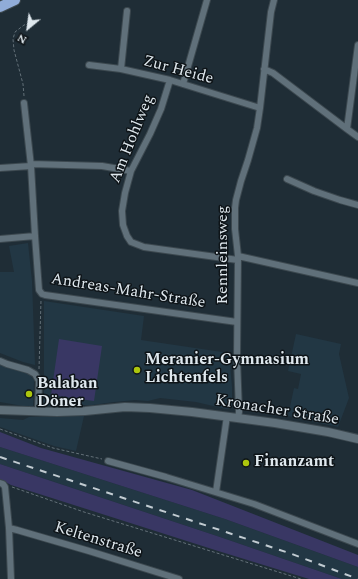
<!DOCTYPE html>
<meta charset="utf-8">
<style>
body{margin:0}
#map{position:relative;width:358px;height:579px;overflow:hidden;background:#1f2d36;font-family:Spectral,serif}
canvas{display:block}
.north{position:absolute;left:8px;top:8px;width:40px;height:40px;-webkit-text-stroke:3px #0e1418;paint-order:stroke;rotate:209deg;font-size:11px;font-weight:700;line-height:16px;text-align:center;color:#dfe8ee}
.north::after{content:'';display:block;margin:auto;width:14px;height:18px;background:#dfe8ee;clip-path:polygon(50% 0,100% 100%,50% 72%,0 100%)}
</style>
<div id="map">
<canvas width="358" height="579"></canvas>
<div class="north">N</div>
</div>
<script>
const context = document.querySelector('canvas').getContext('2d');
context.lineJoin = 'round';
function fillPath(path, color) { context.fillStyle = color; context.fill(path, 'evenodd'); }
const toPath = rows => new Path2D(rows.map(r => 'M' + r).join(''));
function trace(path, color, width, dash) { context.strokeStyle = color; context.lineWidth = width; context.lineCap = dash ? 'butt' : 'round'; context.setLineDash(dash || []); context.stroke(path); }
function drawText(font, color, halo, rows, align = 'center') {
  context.font = font + ' Spectral,serif'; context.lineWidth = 3; context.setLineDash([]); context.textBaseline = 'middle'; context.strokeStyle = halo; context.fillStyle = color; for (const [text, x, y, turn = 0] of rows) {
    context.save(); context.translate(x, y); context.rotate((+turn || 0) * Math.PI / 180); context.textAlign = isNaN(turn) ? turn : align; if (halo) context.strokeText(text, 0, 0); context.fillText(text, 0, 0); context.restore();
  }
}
const built = toPath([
 [28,243,32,281,35,365,23,362,0,353,0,272,14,272,9,246],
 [44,301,144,316,141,340,229,353,232,387,232,406,231,408,226,409,196,402,160,398,148,401,135,400,114,402,92,405,49,406,46,405,44,403],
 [296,334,341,344,339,354,349,398,338,427,288,416,294,388,298,389,301,374,288,371],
 [0,363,29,374,34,380,33,407,23,406,0,402],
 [84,416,76,451,54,446,0,427,0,418,23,420,29,417],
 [0,447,225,519,358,567,358,579,342,579,220,537,0,464]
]);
const green = toPath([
 [59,339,102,346,94,401,51,395],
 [0,432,41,448,192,490,358,555,358,567,225,519,0,447],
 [0,464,220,537,342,579,309,579,215,550,11,485,0,479]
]);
const path = toPath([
 [24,96,23,84,14,50,13,39,15,32,24,25,36,22],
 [39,369,41,300],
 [0,429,53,448,102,459],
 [12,487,84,512,301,579]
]);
const minor = toPath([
 [89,65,121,69,170,80,260,108],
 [121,69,127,11],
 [264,69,273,73,347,129,358,137],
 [170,80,161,109,150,134,131,171,125,193,122,211,123,225,127,236,131,242,144,247,238,260],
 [183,84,207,0],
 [24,103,31,166,35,236,39,290,42,294,45,295,237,322],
 [347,129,358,45],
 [31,164,102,166,131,171],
 [0,168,31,166],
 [287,179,314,191,340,200,358,205],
 [0,239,35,236],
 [238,256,358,283],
 [0,361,7,364,28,370,35,374,39,381,38,412],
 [238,418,239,412,237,358,238,256,235,229,235,208,236,200,241,181,248,160,257,128,260,108,271,12,274,0],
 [108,461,166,477,254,504,358,544],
 [0,483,3,484,5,487,9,528,11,579],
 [216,492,227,416],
 [9,528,17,530,89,551,179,579]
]);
const tertiary = toPath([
 [0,410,57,412,85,411,125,407,150,408,192,412,275,423,328,432,358,439]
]);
const trunk = toPath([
 [0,7,15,0]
]);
const rail = toPath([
 [0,457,292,554,358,579]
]);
const markers = [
 [137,370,4,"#adc60d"],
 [29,394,4,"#adc60d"],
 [246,463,4,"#adc60d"]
];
const streetNames = [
 ["Zur Heide",178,71,15],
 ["Am Hohlweg",133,139,-68],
 ["Rennleinsweg",224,255,-90],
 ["Andreas-Mahr-Straße",128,292,9],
 ["Kronacher Straße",277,411,9],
 ["Keltenstraße",98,541,17]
];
const poiNames = [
 ["Meranier-Gymnasium",145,361],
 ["Lichtenfels",145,379],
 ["Balaban",37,385],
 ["Döner",37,403],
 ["Finanzamt",254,463]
];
fillPath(built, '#223744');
fillPath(green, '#393764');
trace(minor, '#3c484f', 8);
trace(tertiary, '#3c484f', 10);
trace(trunk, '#3c484f', 12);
trace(path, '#637078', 1, [3, 2]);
trace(minor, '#60707a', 6);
trace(tertiary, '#60707a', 8);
trace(trunk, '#90acd8', 10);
trace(rail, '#c1cbd1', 2, [7, 7]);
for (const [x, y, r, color] of markers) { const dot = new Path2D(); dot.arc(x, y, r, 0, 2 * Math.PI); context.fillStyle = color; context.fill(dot); trace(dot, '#0e1418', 1.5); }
drawText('16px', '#dfe8ee', '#0e1418', streetNames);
drawText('bold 16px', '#dfe8ee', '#0e1418', poiNames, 'left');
</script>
